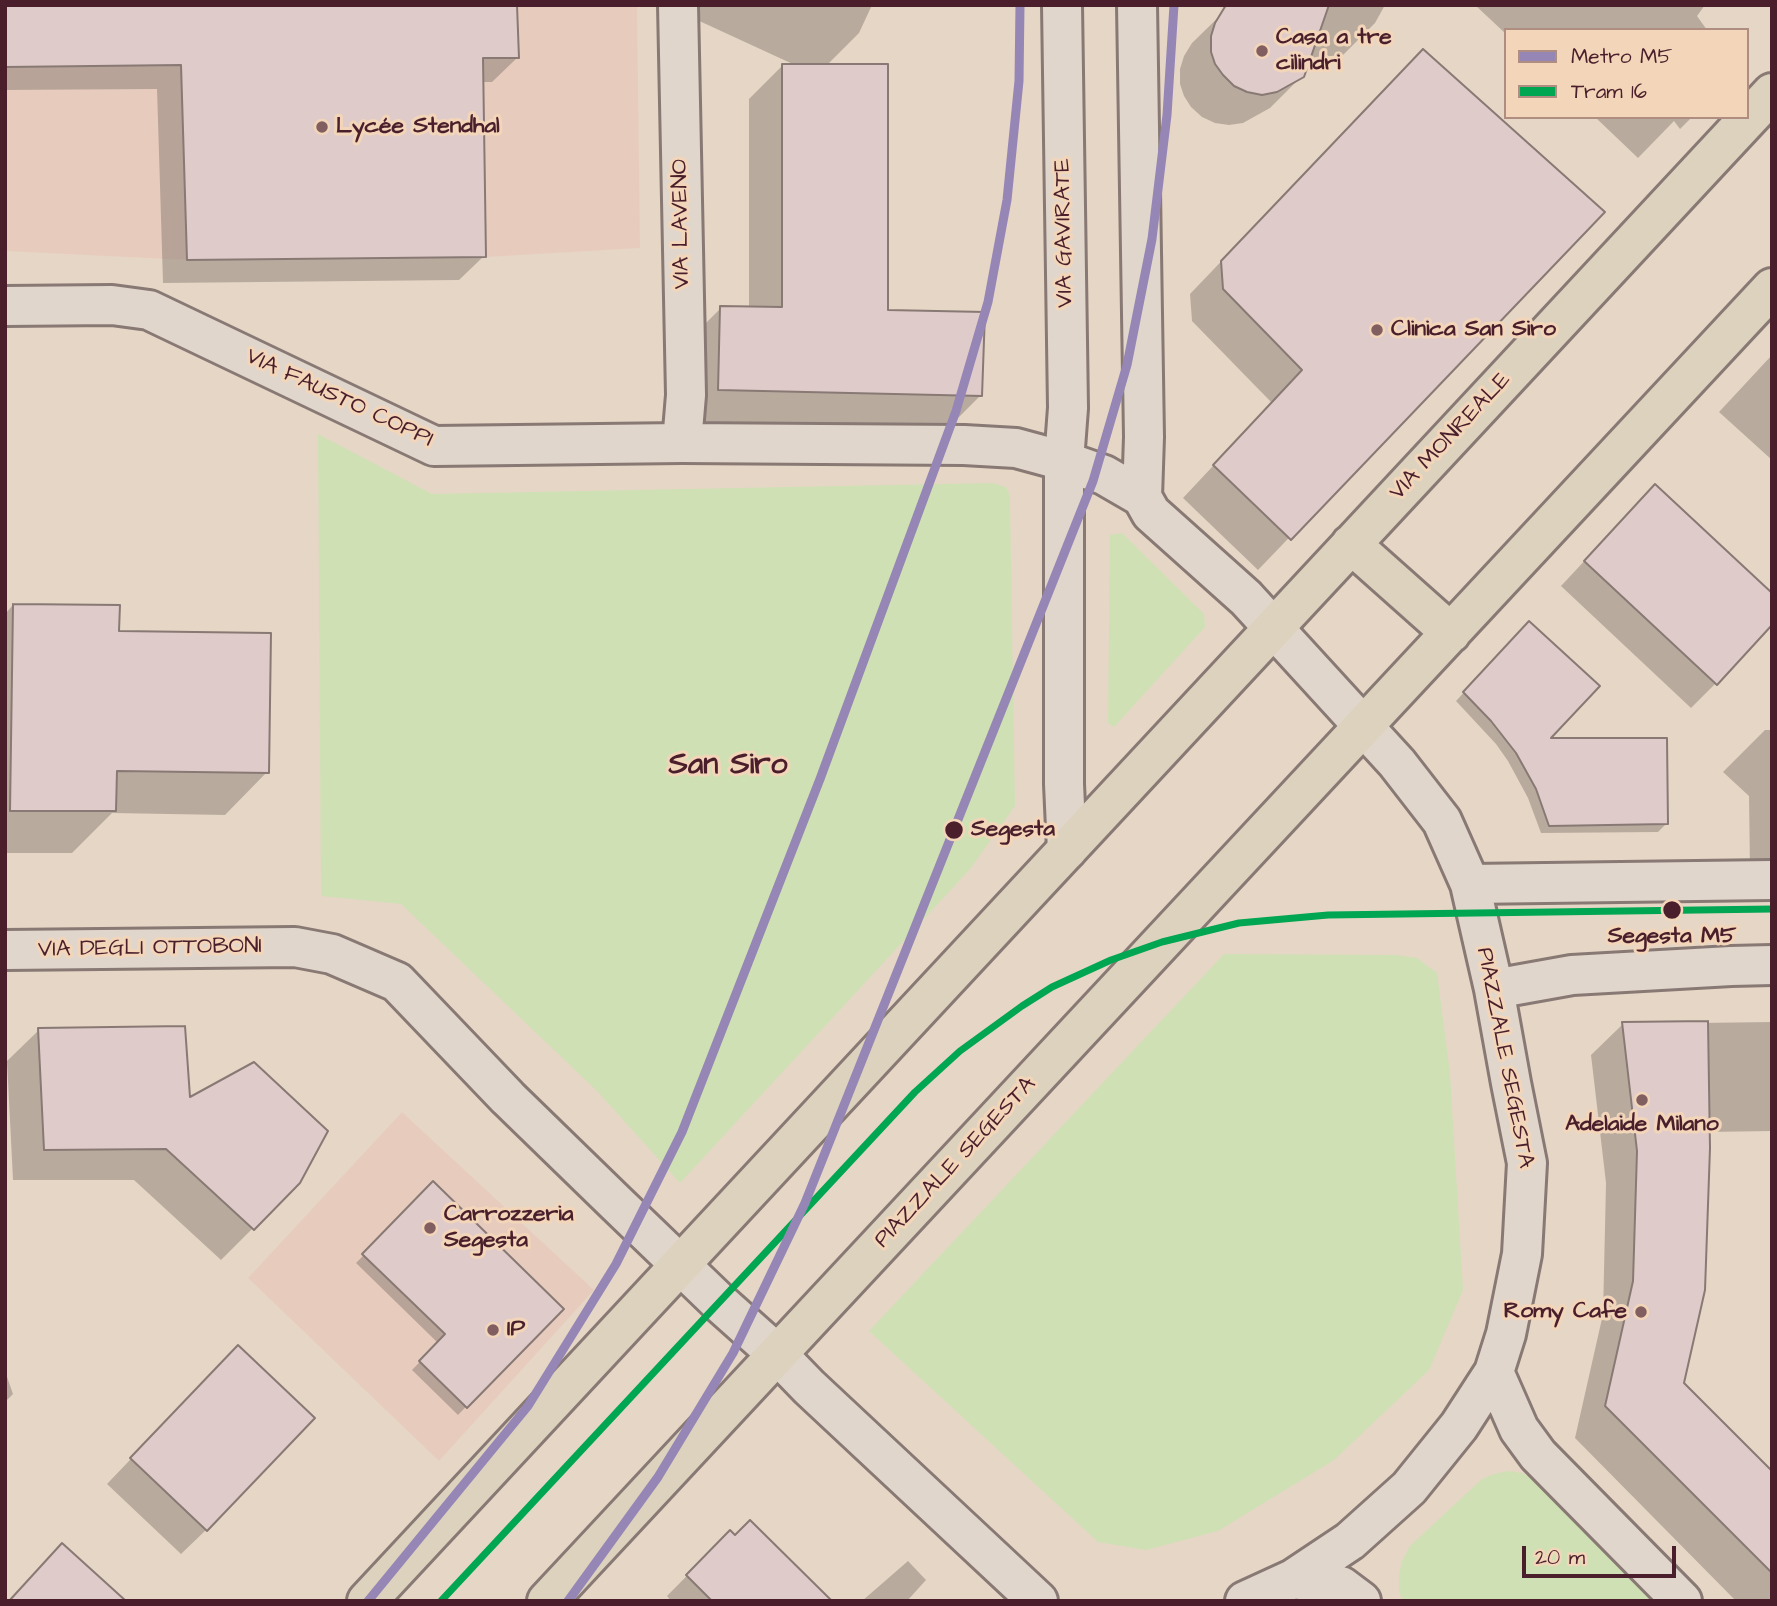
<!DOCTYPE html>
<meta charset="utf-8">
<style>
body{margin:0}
#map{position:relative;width:1777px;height:1606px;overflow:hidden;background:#e6d6c6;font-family:"Architects Daughter",sans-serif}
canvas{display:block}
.frame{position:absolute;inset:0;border:7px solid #4a1f2b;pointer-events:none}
.legend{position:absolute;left:1504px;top:28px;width:245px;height:91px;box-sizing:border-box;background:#f3d6b9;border:2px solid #af8d80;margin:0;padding:9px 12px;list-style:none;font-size:21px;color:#4a1f2b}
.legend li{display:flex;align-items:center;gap:14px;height:35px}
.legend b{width:35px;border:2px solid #af8d80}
.scale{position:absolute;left:1522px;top:1546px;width:154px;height:32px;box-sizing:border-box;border:4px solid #4a1f2b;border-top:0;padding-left:9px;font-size:21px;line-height:24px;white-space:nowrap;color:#4a1f2b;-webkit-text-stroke:5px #f3d6b9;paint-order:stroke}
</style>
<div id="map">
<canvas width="1777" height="1606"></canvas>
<div class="frame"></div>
<ul class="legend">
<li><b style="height:9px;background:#9586b6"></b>Metro M5</li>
<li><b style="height:9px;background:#00a651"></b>Tram 16</li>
</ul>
<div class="scale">20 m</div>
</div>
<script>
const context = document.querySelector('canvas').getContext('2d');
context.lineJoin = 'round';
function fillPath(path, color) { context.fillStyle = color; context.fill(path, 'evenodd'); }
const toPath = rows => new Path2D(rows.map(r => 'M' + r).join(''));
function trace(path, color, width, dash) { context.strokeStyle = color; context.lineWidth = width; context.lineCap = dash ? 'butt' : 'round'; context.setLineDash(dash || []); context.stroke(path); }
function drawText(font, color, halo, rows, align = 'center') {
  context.font = font + ' "Architects Daughter",sans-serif'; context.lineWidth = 6; context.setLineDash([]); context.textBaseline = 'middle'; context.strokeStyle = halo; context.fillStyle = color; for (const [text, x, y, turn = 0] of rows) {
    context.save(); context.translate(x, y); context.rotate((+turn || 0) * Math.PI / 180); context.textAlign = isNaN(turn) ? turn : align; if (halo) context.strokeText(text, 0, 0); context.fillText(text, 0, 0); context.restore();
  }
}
const built = toPath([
 [5,5,637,5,640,248,486,257,187,260,5,251],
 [402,1112,594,1290,439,1461,248,1278]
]);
const green = toPath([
 [318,434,432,494,992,483,1006,487,1009,493,1010,499,1015,806,970,869,680,1183,598,1092,401,904,321,896],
 [1122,533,1204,614,1205,627,1114,727,1108,723,1110,535],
 [1224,954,1396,955,1417,958,1437,973,1450,1074,1463,1290,1429,1370,1334,1460,1218,1531,1146,1550,1098,1542,869,1331],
 [1508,1471,1522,1473,1538,1481,1657,1601,1403,1601,1399,1592,1399,1575,1402,1561,1410,1546,1482,1479,1494,1474]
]);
const shadow = toPath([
 [5,5,517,58,492,82,482,82,484,256,459,280,163,283,157,89,5,90],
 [701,5,872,5,859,33,826,66,886,311,981,395,948,428,686,422,688,341,721,308,749,308,749,99,782,66,797,66,695,19],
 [1231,5,1385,5,1375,23,1343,55,1308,58,1302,76,1270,108,1243,123,1229,125,1215,123,1202,117,1191,107,1184,96,1180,84,1180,69,1184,56,1192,43],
 [1475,5,1705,5,1697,16,1707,30,1506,30,1506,34],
 [1392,83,1602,212,1258,570,1183,498,1272,403,1192,321,1190,294],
 [1595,117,1692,117,1680,129,1674,121,1638,158],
 [1772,355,1772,460,1719,412],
 [1631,511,1716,683,1691,708,1561,586],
 [13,605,117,633,267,772,225,815,112,813,72,853,5,853,5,614],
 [1521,631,1547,740,1666,824,1658,832,1541,833,1528,798,1508,761,1496,744,1456,701],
 [1765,730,1772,730,1772,869,1750,870,1749,796,1723,772],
 [1772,1022,1772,1131,1708,1132,1683,1384,1772,1473,1772,1601,1736,1601,1575,1438,1603,1314,1606,1183,1591,1055,1623,1024],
 [39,1030,189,1099,299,1182,221,1260,134,1180,13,1180,7,1061],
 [434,1184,561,1309,458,1415,412,1370,438,1343,356,1263],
 [5,1371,13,1394,5,1402],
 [214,1372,206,1530,181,1554,107,1484],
 [730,1532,829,1601,671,1601,667,1596],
 [908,1561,926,1580,907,1601,862,1601]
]);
const building = toPath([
 [5,5,517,5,519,58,483,58,486,257,187,260,181,65,5,67,5,5],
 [1226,5,1329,5,1304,77,1277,92,1262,95,1247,92,1234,86,1223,75,1215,64,1211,52,1211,36,1215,23,1226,5],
 [1423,49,1605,212,1291,540,1213,465,1302,370,1223,289,1221,261,1423,49],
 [782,64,888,64,888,310,985,312,982,396,718,390,720,306,782,307,782,64],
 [1655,484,1772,593,1772,625,1717,685,1584,561,1655,484],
 [13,604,120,605,119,631,271,633,269,773,117,771,116,811,10,811,13,604],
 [1529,621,1600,686,1551,738,1667,738,1668,824,1549,826,1536,789,1516,753,1491,721,1463,692,1529,621],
 [1708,1021,1710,1148,1705,1290,1684,1383,1772,1471,1772,1573,1605,1406,1633,1281,1637,1151,1622,1022,1708,1021],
 [185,1026,190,1097,254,1062,328,1131,300,1183,254,1230,166,1149,44,1150,38,1028,185,1026],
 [433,1181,564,1309,467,1408,419,1361,445,1334,362,1254,433,1181],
 [238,1345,315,1418,207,1531,130,1458,238,1345],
 [750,1520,832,1601,712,1601,686,1575,730,1530,735,1535,750,1520],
 [62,1543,126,1601,9,1601,62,1543]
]);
const minor = toPath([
 [678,5,686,395,682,443],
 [1062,5,1068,408,1064,461,1064,784,1067,850],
 [1137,5,1144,437,1142,497],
 [5,306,112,305,149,310,434,446,682,443,964,445,1016,448,1064,461,1104,475,1142,497,1151,513,1246,598,1397,763,1442,821,1470,884,1494,989,1511,1083,1527,1163,1522,1254,1506,1334,1494,1372,1459,1426,1409,1488,1350,1541,1293,1579,1245,1601],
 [1470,884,1772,880],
 [5,950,295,947,332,954,397,982,508,1098,616,1203,721,1304,777,1354,809,1387,1038,1601],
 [1494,989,1572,975,1731,966,1772,965],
 [1494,1372,1519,1429,1538,1455,1682,1601],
 [1293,1579,1341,1586,1361,1601]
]);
const major = toPath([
 [1351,544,1451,633],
 [367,1601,1772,93],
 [547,1601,1772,288]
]);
const tram1 = toPath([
 [441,1601,915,1092,960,1051,1022,1006,1052,987,1111,960,1162,942,1239,923,1328,915,1772,909]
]);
const metro1 = toPath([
 [368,1601,528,1406,616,1264,682,1132,820,779,956,411,988,302,1007,200,1019,81,1020,5],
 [568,1601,658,1477,733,1353,805,1203,1093,481,1127,365,1152,239,1167,115,1174,5]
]);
const markers = [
 [1262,51,7,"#815f61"],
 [322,127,7,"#815f61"],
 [1377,330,7,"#815f61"],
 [954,830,10,"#4a1f2b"],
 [1672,910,10,"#4a1f2b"],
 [1642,1100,7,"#815f61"],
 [430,1228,7,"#815f61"],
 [1641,1312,7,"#815f61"],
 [493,1330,7,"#815f61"]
];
const poiNames = [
 ["Casa a tre",1276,38],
 ["cilindri",1276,64],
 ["Lycée Stendhal",336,127],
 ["Clinica San Siro",1391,330],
 ["Adelaide Milano",1642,1125,"center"],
 ["Carrozzeria",444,1215],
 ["Segesta",444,1241],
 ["Romy Cafe",1627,1312,"right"],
 ["IP",507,1330]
];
const streetNames = [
 ["VIA LAVENO",682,224,-91],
 ["VIA GAVIRATE",1065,233,-91],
 ["VIA FAUSTO COPPI",339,399,25],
 ["VIA MONREALE",1451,437,-47],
 ["VIA DEGLI OTTOBONI",150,949,-1],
 ["PIAZZALE SEGESTA",1504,1058,79],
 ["PIAZZALE SEGESTA",956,1163,-47]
];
const stopNames = [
 ["Segesta",971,830],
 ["Segesta M5",1672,937,"center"]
];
const districtNames = [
 ["San Siro",728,767]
];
fillPath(built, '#e7ccbe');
fillPath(green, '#cfe0b4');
fillPath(shadow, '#0003');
fillPath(building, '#dfcbc9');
trace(building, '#887974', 2);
trace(minor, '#887974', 44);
trace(major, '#887974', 44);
trace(minor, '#e1d6cb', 38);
trace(major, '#ddd2be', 38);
trace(tram1, '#00a651', 7);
trace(metro1, '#9586b6', 9);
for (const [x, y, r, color] of markers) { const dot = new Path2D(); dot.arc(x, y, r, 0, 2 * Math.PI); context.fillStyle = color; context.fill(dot); trace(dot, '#f3d6b9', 2.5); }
drawText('bold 23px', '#4a1f2b', '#f3d6b9', poiNames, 'left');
drawText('23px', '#4a1f2b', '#f3d6b9', streetNames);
drawText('bold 23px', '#4a1f2b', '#f3d6b9', stopNames, 'left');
drawText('bold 30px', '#4a1f2b', '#f3d6b9', districtNames);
</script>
